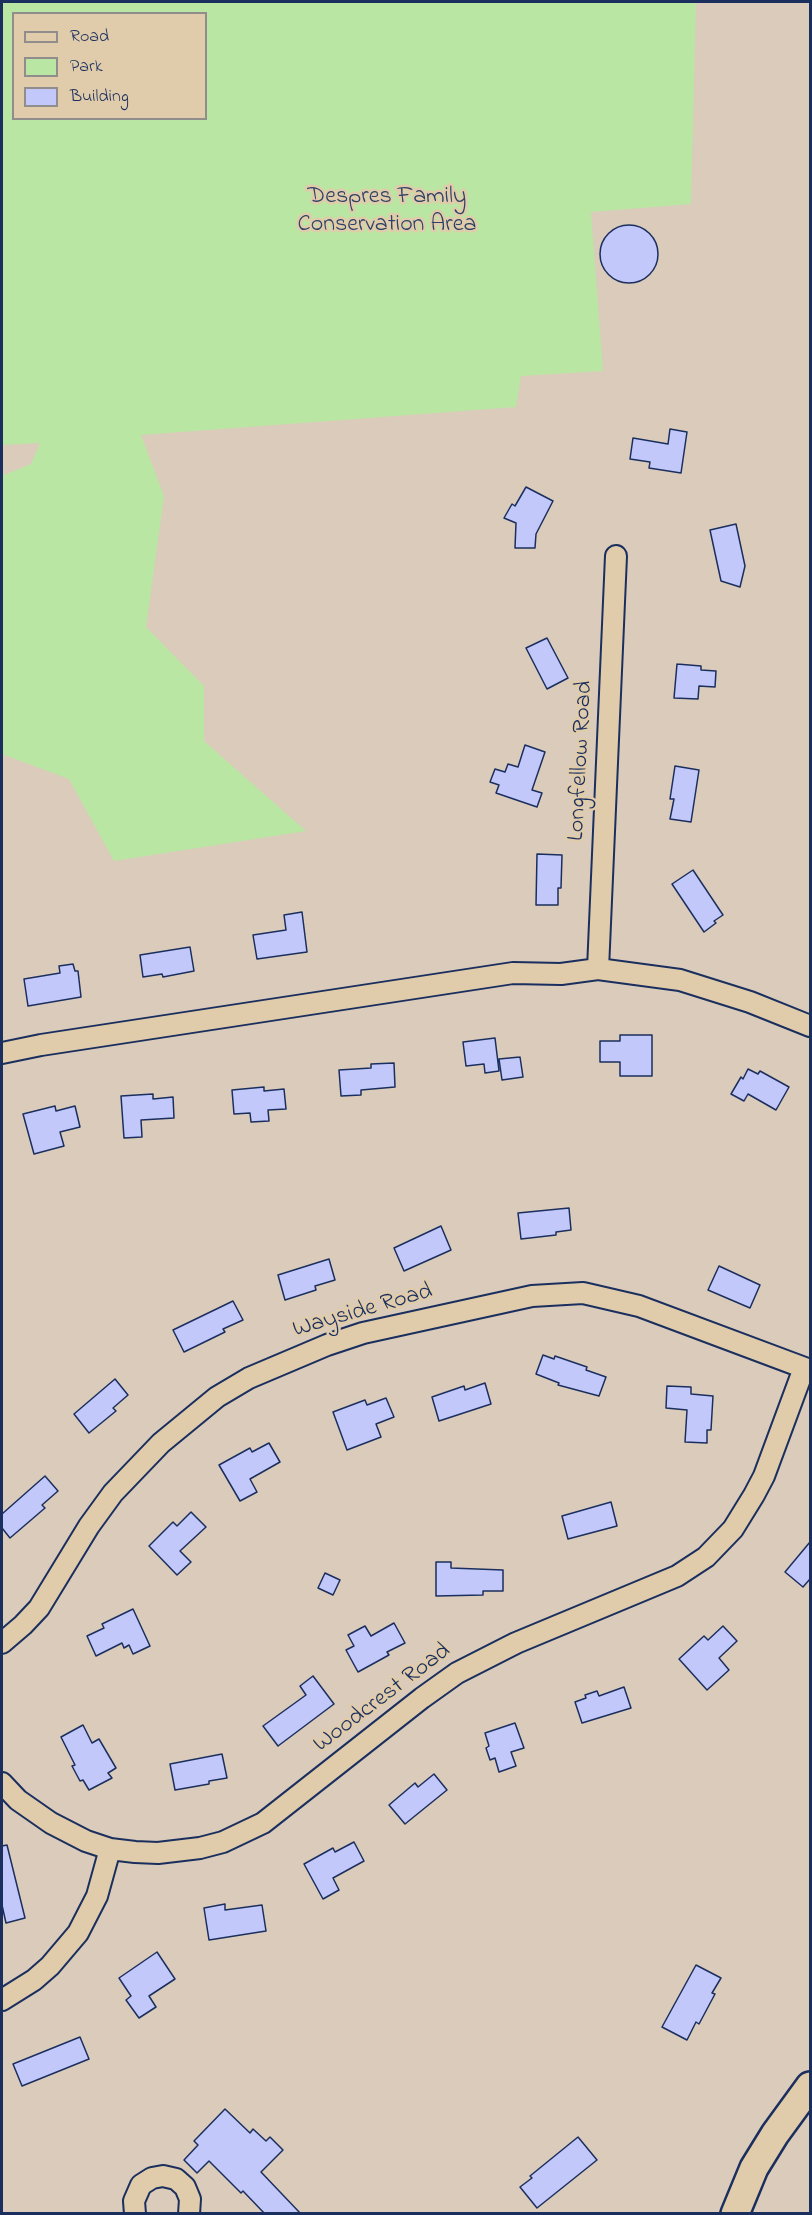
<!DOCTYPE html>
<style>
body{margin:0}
#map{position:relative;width:812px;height:2215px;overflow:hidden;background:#dacbbb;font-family:"Indie Flower",sans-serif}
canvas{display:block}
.frame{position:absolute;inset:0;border:3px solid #1b2f5e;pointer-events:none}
.legend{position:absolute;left:12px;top:12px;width:195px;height:108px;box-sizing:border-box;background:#e0ccab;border:2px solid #918d8c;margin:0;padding:8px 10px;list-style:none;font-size:18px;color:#1b2f5e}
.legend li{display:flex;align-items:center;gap:12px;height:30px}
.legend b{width:30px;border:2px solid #918d8c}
</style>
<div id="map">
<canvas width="812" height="2215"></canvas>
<div class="frame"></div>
<ul class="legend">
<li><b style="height:8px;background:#e0ccab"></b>Road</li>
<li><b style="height:16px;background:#bae6a3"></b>Park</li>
<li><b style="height:16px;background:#c3c8fa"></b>Building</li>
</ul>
</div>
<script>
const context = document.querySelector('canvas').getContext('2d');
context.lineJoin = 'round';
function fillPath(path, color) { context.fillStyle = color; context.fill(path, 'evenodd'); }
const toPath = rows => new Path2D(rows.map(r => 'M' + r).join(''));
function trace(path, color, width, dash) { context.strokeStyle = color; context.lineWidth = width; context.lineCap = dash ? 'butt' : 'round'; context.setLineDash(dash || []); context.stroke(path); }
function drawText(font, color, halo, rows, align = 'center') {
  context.font = font + ' "Indie Flower",sans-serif'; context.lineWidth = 5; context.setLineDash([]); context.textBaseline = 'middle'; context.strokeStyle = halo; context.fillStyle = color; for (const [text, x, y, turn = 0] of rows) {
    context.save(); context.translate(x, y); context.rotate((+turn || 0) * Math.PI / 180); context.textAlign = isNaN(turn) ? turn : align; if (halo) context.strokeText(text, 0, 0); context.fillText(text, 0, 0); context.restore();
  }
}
const green = toPath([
 [2,2,696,2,691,204,591,212,603,371,521,376,516,407,141,435,164,496,146,627,204,686,204,741,306,831,114,861,69,779,2,754,2,462,4,475,31,464,40,443,2,445],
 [14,14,206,14,206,118,14,118]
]);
const building = toPath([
 '600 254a29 29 0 1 1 58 0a29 29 0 1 1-58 0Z',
 [670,429,687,432,681,473,649,468,650,462,630,459,633,438,668,444,670,429],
 [526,487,553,501,536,534,535,548,515,548,516,523,504,518,512,504,515,506,526,487],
 [736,524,745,566,740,587,721,581,710,530,736,524],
 [547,638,568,678,547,689,526,648,547,638],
 [677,664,701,666,701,670,716,671,715,687,699,686,698,699,674,698,677,664],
 [525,745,545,752,532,790,542,793,537,807,496,793,499,785,490,782,495,769,505,772,508,764,518,767,525,745],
 [675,766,699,770,691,822,670,819,674,799,670,799,675,766],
 [537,854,562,855,561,888,558,888,558,905,536,905,537,854],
 [693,870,723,915,714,921,716,923,704,932,672,884,693,870],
 [302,912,307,952,257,959,253,935,286,930,284,915,302,912],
 [190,947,194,971,163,977,162,974,143,977,140,955,190,947],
 [73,964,75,971,78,971,81,997,28,1006,24,979,60,973,59,966,73,964],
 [620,1035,652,1035,652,1076,620,1076,620,1062,600,1062,600,1041,620,1041,620,1035],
 [495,1038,499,1071,485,1073,484,1064,466,1066,463,1042,495,1038],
 [520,1057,523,1077,502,1080,499,1059,520,1057],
 [394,1063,395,1087,361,1090,361,1095,341,1096,339,1070,371,1068,371,1064,394,1063],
 [748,1069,758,1074,760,1071,789,1087,776,1110,748,1094,744,1101,731,1094,741,1077,743,1079,748,1069],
 [264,1087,264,1091,284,1089,286,1109,268,1110,269,1121,251,1122,250,1113,234,1114,232,1090,264,1087],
 [153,1094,153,1099,173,1097,174,1118,141,1120,142,1137,124,1138,121,1096,153,1094],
 [55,1106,56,1111,75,1106,80,1127,60,1132,64,1146,34,1154,23,1114,55,1106],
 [569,1208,571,1230,556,1232,556,1235,521,1239,518,1213,569,1208],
 [441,1226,451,1250,404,1271,394,1248,441,1226],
 [329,1259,335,1280,315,1286,316,1290,285,1300,278,1275,329,1259],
 [719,1266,760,1285,750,1308,708,1290,719,1266],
 [233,1301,243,1320,223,1329,225,1332,184,1352,173,1330,233,1301],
 [543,1355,554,1359,555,1356,587,1367,586,1370,606,1377,599,1396,558,1385,559,1383,536,1374,543,1355],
 [115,1379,128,1395,113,1408,116,1411,89,1433,74,1414,115,1379],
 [485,1383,491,1404,439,1421,432,1397,464,1386,465,1390,485,1383],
 [667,1386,691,1387,691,1394,713,1396,711,1430,707,1430,707,1443,685,1442,687,1410,666,1408,667,1386],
 [386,1398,394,1417,376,1424,381,1437,347,1450,333,1412,365,1400,367,1405,386,1398],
 [269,1443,280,1462,250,1479,257,1492,240,1501,219,1465,250,1448,252,1452,269,1443],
 [45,1476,58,1491,42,1505,45,1508,10,1538,2,1528,2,1514,45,1476],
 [611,1502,617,1526,568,1539,562,1516,611,1502],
 [191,1512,206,1527,180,1551,191,1562,177,1575,149,1546,173,1522,177,1526,191,1512],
 [810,1542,810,1579,803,1587,785,1572,810,1542],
 [436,1562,451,1562,451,1568,503,1570,503,1591,483,1591,483,1595,436,1596,436,1562],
 [325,1573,340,1580,333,1595,318,1588,325,1573],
 [133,1609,150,1646,133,1654,129,1645,124,1648,122,1643,96,1656,87,1636,104,1628,102,1624,133,1609],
 [394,1623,405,1643,387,1652,389,1655,358,1672,346,1650,354,1646,348,1635,365,1626,371,1636,394,1623],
 [723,1626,737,1641,719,1658,729,1670,707,1690,679,1659,704,1636,708,1640,723,1626],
 [313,1676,334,1704,278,1746,263,1726,306,1695,300,1686,313,1676],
 [624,1687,631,1708,582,1723,575,1702,586,1698,585,1695,597,1691,599,1696,624,1687],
 [515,1723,524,1748,511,1752,516,1766,499,1772,495,1758,490,1760,486,1748,489,1746,485,1733,515,1723],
 [83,1725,92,1743,99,1739,116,1768,108,1773,112,1778,89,1790,83,1780,80,1781,72,1766,75,1765,61,1737,83,1725],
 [222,1754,227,1778,209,1781,209,1784,175,1790,170,1764,222,1754],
 [434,1774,447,1790,405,1824,389,1805,415,1783,418,1787,434,1774],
 [354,1842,364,1861,333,1878,339,1890,323,1899,304,1864,333,1848,335,1852,354,1842],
 [7,1845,25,1918,6,1923,2,1905,2,1846,7,1845],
 [225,1904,225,1910,262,1905,266,1931,209,1940,204,1908,225,1904],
 [157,1952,175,1979,149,1996,156,2007,139,2018,126,2000,131,1996,119,1978,157,1952],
 [696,1965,721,1978,712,1993,715,1994,699,2024,696,2022,687,2040,662,2027,696,1965],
 [80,2037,89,2059,22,2086,13,2064,80,2037],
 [225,2109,250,2133,253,2129,266,2141,270,2137,283,2150,261,2172,301,2214,265,2214,243,2191,241,2193,209,2161,197,2173,184,2160,198,2145,194,2141,225,2109],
 [578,2137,597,2160,537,2208,520,2187,532,2178,530,2176,578,2137]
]);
const street = toPath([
 [598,969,616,556],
 [2,1053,41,1045,513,973,561,974,598,969,680,980,750,1002,810,1026],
 [2,1643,23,1625,39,1608,89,1526,113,1493,161,1443,217,1397,249,1378,327,1345,363,1333,532,1296,583,1293,639,1306,810,1370],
 [2,1783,18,1800,51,1823,86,1841,110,1849,135,1852,158,1853,200,1848,223,1842,263,1823,422,1698,457,1673,516,1643,677,1576,706,1557,733,1529,754,1495,764,1476,804,1368],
 [2,2000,34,1980,50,1966,78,1933,97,1896,110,1849],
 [135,2214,134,2201,141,2185,152,2178,163,2176,176,2179,185,2187,190,2199,189,2214]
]);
const secondary = toPath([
 [735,2214,754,2168,775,2134,810,2086]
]);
const parkNames = [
 ["Despres Family",387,198],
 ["Conservation Area",387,226]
];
const streetNames = [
 ["Longfellow Road",582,761,-87],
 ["Wayside Road",363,1312,-16],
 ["Woodcrest Road",383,1699,-37]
];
fillPath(green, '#bae6a3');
fillPath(building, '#c3c8fa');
trace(building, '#1b2f5e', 1.5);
trace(street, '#1b2f5e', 24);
trace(secondary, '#1b2f5e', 32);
trace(street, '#e0ccab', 20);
trace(secondary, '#e0ccab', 27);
drawText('24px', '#2b4165', '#e0ccab', parkNames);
drawText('24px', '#1b2f5e', '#e0ccab', streetNames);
</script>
